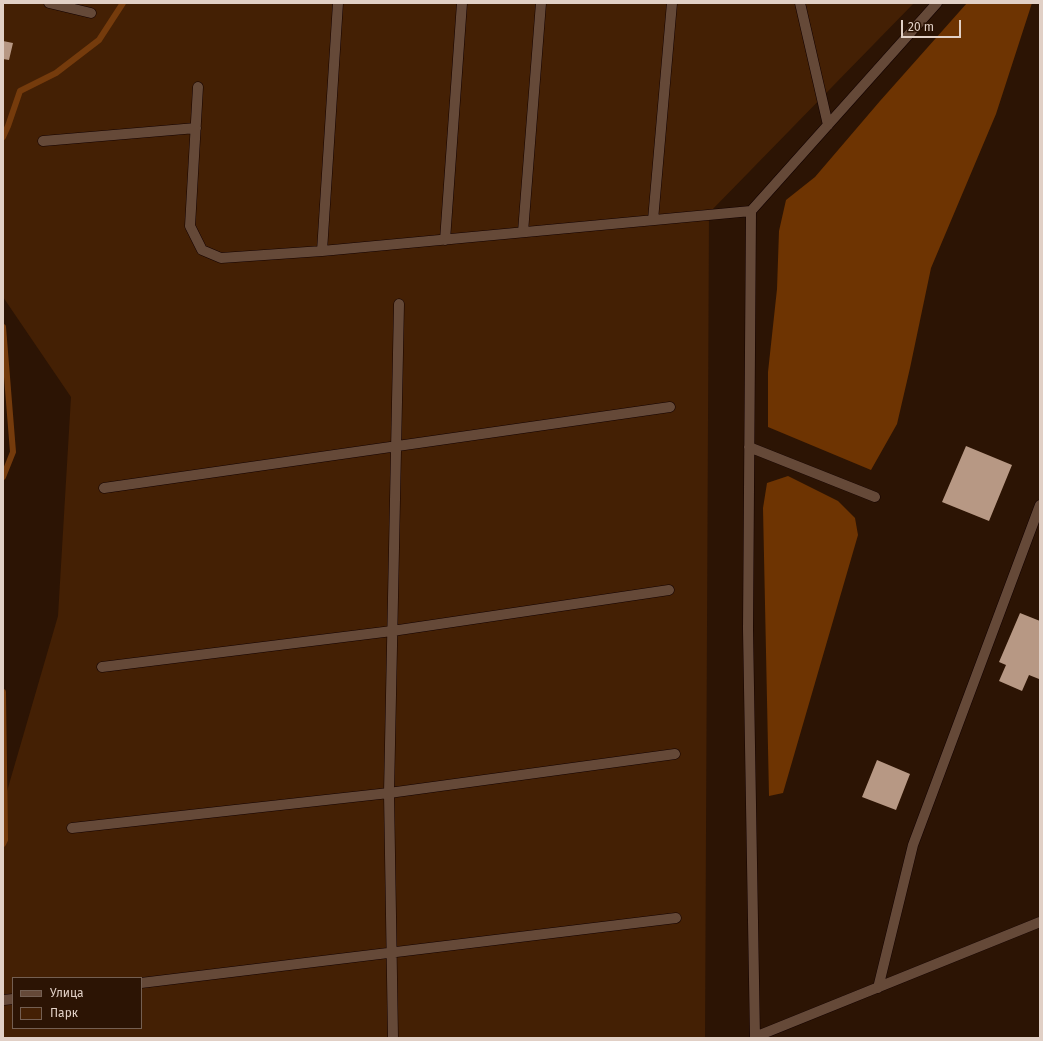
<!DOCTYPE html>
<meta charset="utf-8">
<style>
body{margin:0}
#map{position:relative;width:1043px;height:1041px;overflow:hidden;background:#2c1404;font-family:"Fira Sans",sans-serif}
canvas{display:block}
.frame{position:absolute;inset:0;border:4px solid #e1d0c6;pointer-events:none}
.legend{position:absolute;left:12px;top:977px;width:130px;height:52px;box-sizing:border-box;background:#2c1404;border:1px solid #745f52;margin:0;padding:5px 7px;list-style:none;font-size:12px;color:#e1d0c6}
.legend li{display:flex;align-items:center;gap:8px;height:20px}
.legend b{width:20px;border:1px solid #745f52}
.scale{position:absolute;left:901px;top:20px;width:60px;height:18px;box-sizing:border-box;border:2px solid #e1d0c6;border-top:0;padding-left:5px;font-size:12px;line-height:14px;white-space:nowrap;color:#e1d0c6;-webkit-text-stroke:3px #2c1404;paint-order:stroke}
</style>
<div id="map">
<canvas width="1043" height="1041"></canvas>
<div class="frame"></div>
<ul class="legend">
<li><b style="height:5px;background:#654938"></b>Улица</li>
<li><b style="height:11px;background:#442004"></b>Парк</li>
</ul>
<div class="scale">20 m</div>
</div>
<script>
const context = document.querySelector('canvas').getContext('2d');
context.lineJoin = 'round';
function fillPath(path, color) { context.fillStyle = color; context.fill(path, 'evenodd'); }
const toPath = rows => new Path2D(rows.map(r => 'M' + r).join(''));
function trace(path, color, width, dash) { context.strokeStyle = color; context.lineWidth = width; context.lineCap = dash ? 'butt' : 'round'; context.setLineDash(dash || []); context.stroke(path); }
const green = toPath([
 [3,3,914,3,709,213,705,1038,3,1038,3,805,58,616,71,397,3,297],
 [13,978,141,978,141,1028,13,1028]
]);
const forest = toPath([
 [967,3,1032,3,996,114,931,268,910,368,897,424,871,470,768,427,768,372,777,289,779,231,786,200,815,177,880,101],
 [788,476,838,501,855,518,858,535,783,793,769,796,763,508,767,483]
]);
const stream = toPath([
 [3,137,8,126,20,91,56,73,99,40,123,3],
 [3,327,13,452,3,477],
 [3,692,5,840,3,844]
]);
const building = toPath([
 [3,41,13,43,9,60,3,59],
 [966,446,1012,465,989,521,942,502],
 [1020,613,1040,621,1040,677,1039,679,1029,675,1022,691,999,681,1006,665,999,662],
 [877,760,910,774,896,810,862,797]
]);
const minor = toPath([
 [49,3,91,13],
 [800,3,828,125],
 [198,87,190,226,202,250,221,258,322,251,751,211],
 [43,141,196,128],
 [653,220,672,3],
 [523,232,541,3],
 [445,240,462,3],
 [322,251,338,3],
 [749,447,875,497],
 [104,488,670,407],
 [102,667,392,631,669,590],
 [72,828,389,793,675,754],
 [141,983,676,918],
 [878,988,913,845,1040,505],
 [4,1000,13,999],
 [755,1037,1040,922],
 [393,1038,389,793,399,304],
 [755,1038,748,629,751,211,937,3]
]);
fillPath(green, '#442004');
fillPath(forest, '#6e3402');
trace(stream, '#753b0c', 6);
fillPath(building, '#b79884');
trace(minor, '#130100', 11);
trace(minor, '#654938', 10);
</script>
